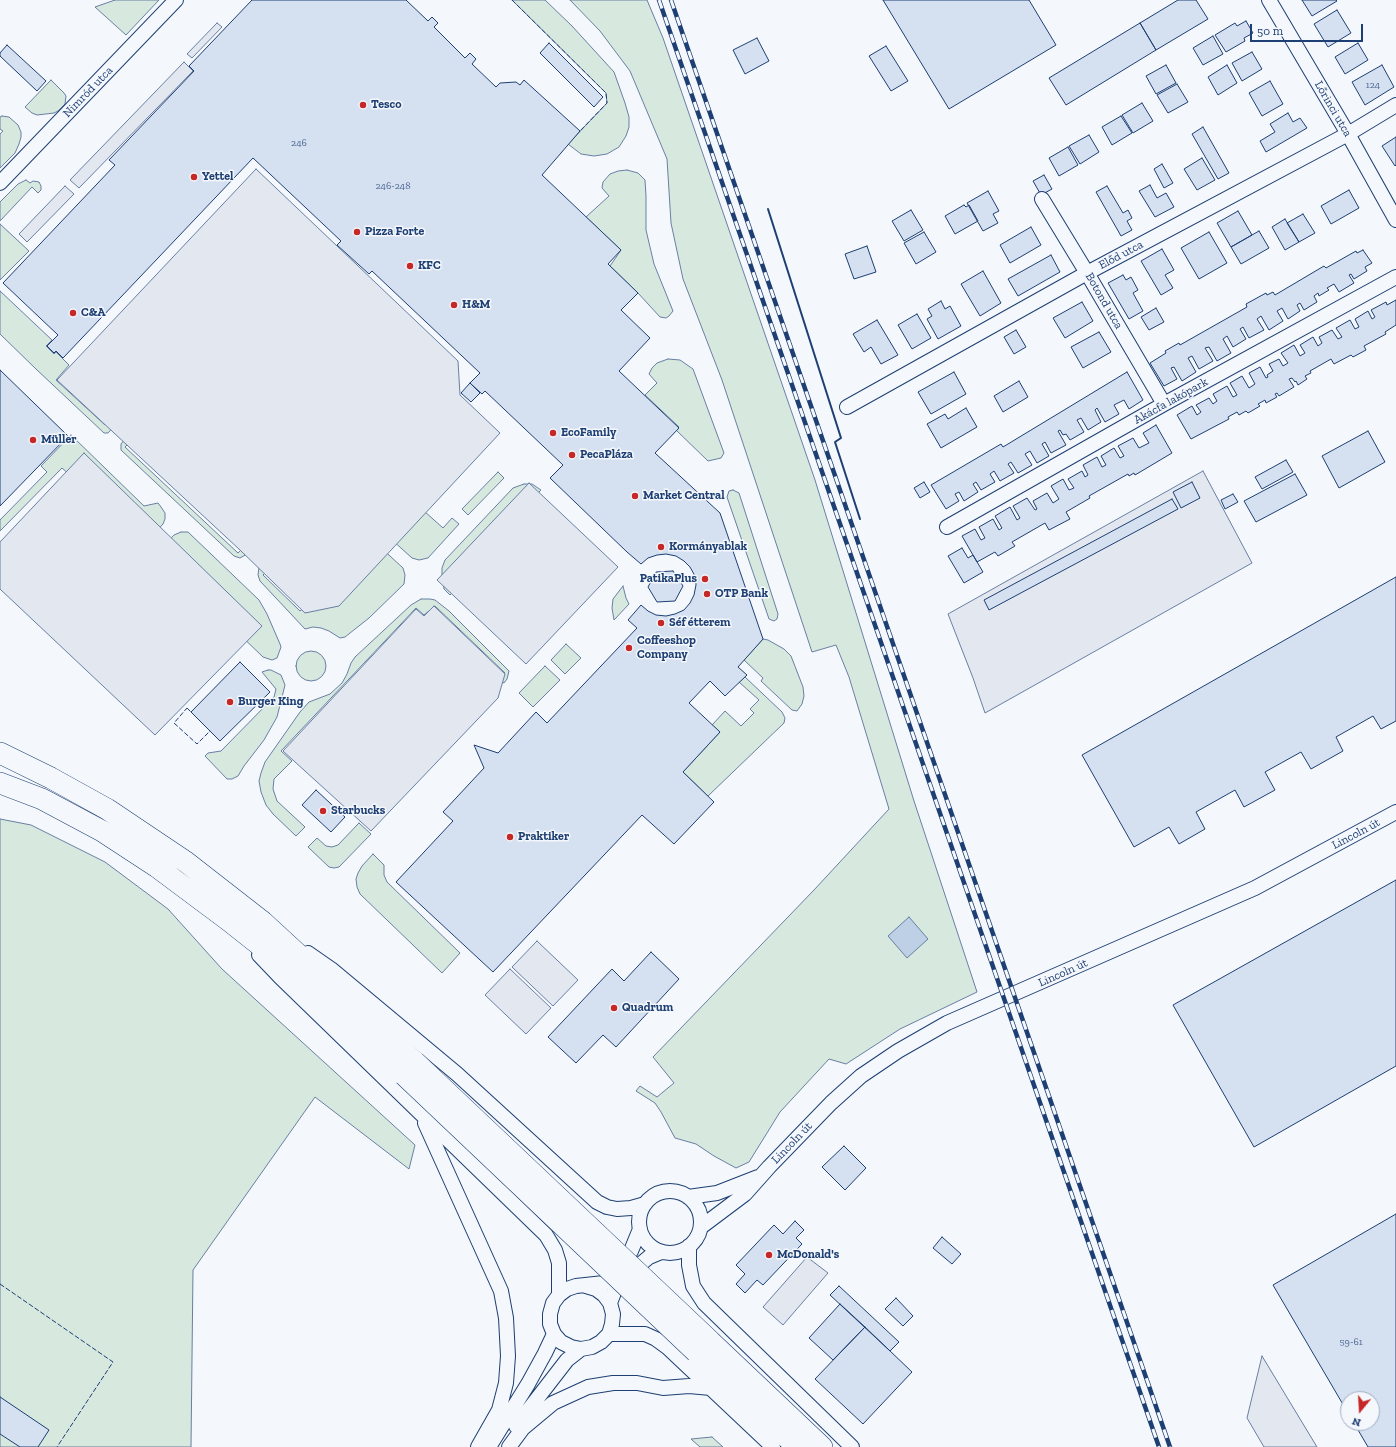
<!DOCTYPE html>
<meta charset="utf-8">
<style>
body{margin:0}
#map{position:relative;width:1396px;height:1447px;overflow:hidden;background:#f4f7fb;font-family:"Zilla Slab",serif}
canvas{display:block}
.north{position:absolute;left:1340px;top:1391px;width:40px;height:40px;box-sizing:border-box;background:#f4f7fb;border:1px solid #9eadc5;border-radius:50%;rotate:198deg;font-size:11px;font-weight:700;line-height:16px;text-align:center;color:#1d3f73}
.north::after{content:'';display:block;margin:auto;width:14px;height:18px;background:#c62828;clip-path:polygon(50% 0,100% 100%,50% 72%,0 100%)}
.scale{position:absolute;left:1250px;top:24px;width:113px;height:18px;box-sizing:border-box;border:2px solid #1d3f73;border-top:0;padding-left:5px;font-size:12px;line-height:14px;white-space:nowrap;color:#1d3f73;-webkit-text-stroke:3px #f4f7fb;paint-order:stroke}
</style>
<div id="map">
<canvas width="1396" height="1447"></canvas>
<div class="north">N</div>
<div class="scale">50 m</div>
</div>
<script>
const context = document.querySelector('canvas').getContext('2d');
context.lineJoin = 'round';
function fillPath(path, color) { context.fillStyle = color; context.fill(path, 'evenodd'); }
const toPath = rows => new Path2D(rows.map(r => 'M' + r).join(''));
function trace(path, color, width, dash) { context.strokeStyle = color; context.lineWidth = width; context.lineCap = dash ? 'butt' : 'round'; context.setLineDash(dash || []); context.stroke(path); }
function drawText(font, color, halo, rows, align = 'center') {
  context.font = font + ' "Zilla Slab",serif'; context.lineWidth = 3; context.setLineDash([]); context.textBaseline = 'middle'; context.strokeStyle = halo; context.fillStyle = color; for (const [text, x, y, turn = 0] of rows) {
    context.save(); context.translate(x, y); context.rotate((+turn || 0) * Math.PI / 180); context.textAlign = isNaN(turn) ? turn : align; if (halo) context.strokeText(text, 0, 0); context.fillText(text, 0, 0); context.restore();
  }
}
const green = toPath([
 [115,0,159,0,126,35,95,7,115,0],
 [512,0,545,0,572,26,614,72,625,103,629,117,629,127,626,136,619,147,607,154,594,156,581,154,568,144,607,103,606,93,512,0],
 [570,0,647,0,663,38,815,480,914,801,977,992,900,1029,846,1064,829,1059,780,1112,749,1162,736,1168,714,1156,696,1144,675,1138,661,1112,655,1103,636,1091,640,1086,657,1097,674,1083,653,1057,814,890,889,809,849,677,836,645,812,652,722,380,683,279,671,223,667,159,630,71,600,31,570,0],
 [51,80,64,93,66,96,65,104,58,111,54,113,37,115,32,113,25,107,51,80],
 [2,116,9,117,18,125,21,132,21,137,19,144,15,153,0,168,0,134,3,131,0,129,0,117,2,116],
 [627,170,638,173,645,180,646,196,646,230,654,264,673,311,669,316,666,318,660,317,638,293,610,266,621,250,586,217,609,196,602,188,603,182,610,174,618,171,627,170],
 [26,180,30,183,33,181,39,182,41,186,41,190,38,193,32,187,0,221,0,202,18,184,26,180],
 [0,224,29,251,0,280,0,224],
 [0,291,52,340,46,346,54,354,56,352,69,365,56,380,105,425,111,419,114,426,108,433,104,433,36,369,0,334,0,291],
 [668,359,680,360,693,369,724,453,721,458,708,461,676,430,679,427,645,395,657,383,649,374,652,368,657,363,668,359],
 [71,435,144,506,158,503,161,507,165,513,165,519,163,524,146,542,62,468,0,531,0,520,47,472,41,466,71,435],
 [125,439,132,440,125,447,238,553,245,546,247,554,240,558,234,556,121,450,121,444,125,439],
 [498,472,504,478,468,515,462,509,498,472],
 [524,484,532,484,541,490,532,499,457,588,450,595,444,589,442,578,442,568,445,560,513,488,524,484],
 [733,490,739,493,778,614,777,619,774,621,769,619,768,616,727,497,729,491,733,490],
 [424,511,443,528,452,518,459,524,428,558,419,560,412,558,391,539,424,511],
 [181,532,188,532,259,600,267,614,280,644,281,647,277,658,272,660,263,657,156,554,174,535,181,532],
 [378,545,403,568,405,575,404,584,369,618,345,637,340,638,329,631,321,628,313,627,305,629,260,581,258,575,259,567,269,569,263,575,300,611,378,545],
 [623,586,626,598,629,604,614,620,612,608,613,599,623,586],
 [421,599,430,599,435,600,449,611,509,671,507,679,504,683,499,680,505,673,435,606,424,615,416,608,281,751,292,761,274,779,273,789,277,801,305,827,296,836,273,814,266,805,261,792,259,781,261,773,265,762,300,712,309,702,330,694,342,683,347,674,351,663,355,657,411,605,421,599],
 [763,639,768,640,784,649,791,656,803,687,804,696,802,704,797,711,792,710,761,681,763,678,744,660,763,639],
 [566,644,581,658,565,674,551,660,566,644],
 '296 666a15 15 0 1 1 30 0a15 15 0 1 1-30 0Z',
 [545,666,560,680,533,707,519,693,545,666],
 [268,670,271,670,281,675,285,685,277,717,264,740,244,766,238,776,232,779,227,779,205,756,208,753,221,751,274,697,276,689,262,672,268,670],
 [745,677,782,712,785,718,784,723,708,796,683,772,720,732,712,725,725,711,741,726,754,713,750,709,759,700,739,682,745,677],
 [0,819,31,825,105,862,168,909,222,969,415,1145,409,1169,315,1097,193,1270,191,1447,0,1447,0,819],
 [359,823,371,834,339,867,334,868,329,867,308,847,317,838,326,846,332,847,338,845,359,823],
 [373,854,384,865,384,875,387,882,460,953,442,973,360,894,357,887,356,879,358,873,362,866,373,854],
 [712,1437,723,1447,700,1447,691,1439,712,1437]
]);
const parking = toPath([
 [217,23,222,27,192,58,187,54,217,23],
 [184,62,193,71,79,188,70,180,184,62],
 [256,169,458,361,460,395,500,433,339,606,305,613,240,550,57,380,256,169],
 [65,186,74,194,27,242,19,234,65,186],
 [84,453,262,626,155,735,0,589,0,542,84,453],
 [1203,471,1252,563,985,713,973,678,948,614,1203,471],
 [529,483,618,567,526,664,437,580,529,483],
 [434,606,505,674,498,698,371,831,283,751,416,609,424,616,434,606],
 [537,941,578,980,553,1006,512,967,537,941],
 [510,969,551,1008,526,1034,485,995,510,969],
 [807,1257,828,1273,783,1325,763,1307,807,1257],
 [1262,1356,1317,1447,1264,1447,1247,1418,1262,1356]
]);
const water = toPath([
 [909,917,928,939,907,958,888,936,909,917]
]);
const building = toPath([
 [252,0,406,0,428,21,432,17,438,23,434,27,465,58,470,53,476,59,472,64,496,87,500,83,516,82,520,85,524,80,580,131,542,175,621,250,608,264,638,293,621,310,650,338,619,371,679,428,655,453,720,513,763,639,738,667,747,675,725,696,710,681,689,703,720,732,683,772,714,802,674,844,642,815,493,972,396,882,453,821,443,812,484,768,474,745,498,753,536,712,547,723,637,628,628,620,641,605,648,611,656,615,666,616,675,614,684,610,690,603,694,595,696,585,695,576,690,567,684,561,676,556,666,554,657,555,648,558,641,564,627,552,550,478,563,465,485,391,482,394,470,383,480,373,372,271,369,274,337,245,341,241,253,158,63,358,56,351,54,353,47,346,58,335,3,283,115,165,109,160,194,71,189,66,252,0],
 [883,0,1029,0,1056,45,949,109,883,0],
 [1178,0,1196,0,1208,19,1156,50,1140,23,1178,0],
 [1302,0,1336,0,1337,1,1312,16,1302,0],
 [1337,10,1351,33,1328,47,1314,24,1337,10],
 [1246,21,1253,33,1244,38,1245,41,1226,52,1215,35,1235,23,1237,26,1246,21],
 [1140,23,1156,50,1066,105,1049,78,1140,23],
 [1213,36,1223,54,1203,65,1193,48,1213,36],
 [757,38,769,61,745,74,733,50,757,38],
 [549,43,603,97,594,107,540,53,549,43],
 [1358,43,1368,60,1345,74,1335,57,1358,43],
 [7,45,46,81,37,91,0,56,0,53,7,45],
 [886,46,908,81,891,91,869,56,886,46],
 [1252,52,1262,69,1242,81,1232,63,1252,52],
 [1166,65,1176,83,1156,94,1146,76,1166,65],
 [1227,65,1237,83,1218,95,1208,77,1227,65],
 [1382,65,1394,87,1365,105,1352,82,1382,65],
 [1270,81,1283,104,1262,116,1249,93,1270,81],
 [1177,84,1188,102,1168,113,1157,95,1177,84],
 [1142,103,1153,121,1133,133,1122,115,1142,103],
 [1288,113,1293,122,1300,118,1307,128,1266,152,1260,141,1275,132,1270,124,1288,113],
 [1121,116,1132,133,1112,145,1102,127,1121,116],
 [1203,127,1229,173,1218,179,1192,134,1203,127],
 [1089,135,1099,152,1080,164,1069,146,1089,135],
 [1396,137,1396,165,1395,166,1382,146,1396,137],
 [1068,147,1078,165,1059,176,1049,158,1068,147],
 [1202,158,1215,180,1197,190,1184,169,1202,158],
 [1162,164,1173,183,1164,188,1154,169,1162,164],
 [1044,175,1052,189,1041,195,1033,181,1044,175],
 [1150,185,1157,198,1166,193,1174,207,1155,217,1139,191,1150,185],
 [1107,186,1123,213,1128,210,1132,218,1127,221,1132,230,1121,236,1096,192,1107,186],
 [1349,190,1359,208,1331,224,1321,206,1349,190],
 [988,191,999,211,993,214,998,223,983,231,967,203,988,191],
 [964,205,966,207,969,205,978,221,955,234,945,216,964,205],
 [911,210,923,230,904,241,892,221,911,210],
 [1238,211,1252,235,1231,247,1217,223,1238,211],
 [1303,214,1315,233,1299,242,1287,223,1303,214],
 [1285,219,1299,242,1285,250,1272,227,1285,219],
 [1031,227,1041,245,1010,263,1000,245,1031,227],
 [1259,231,1269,248,1241,264,1231,247,1259,231],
 [924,232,936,252,916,264,904,243,924,232],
 [1209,232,1227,263,1199,279,1181,248,1209,232],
 [867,246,876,272,854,279,845,254,867,246],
 [1162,249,1174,270,1165,275,1173,288,1161,295,1141,261,1162,249],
 [1363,250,1372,263,1365,267,1367,271,1354,279,1351,274,1349,275,1354,283,1339,292,1334,284,1327,288,1329,290,1319,296,1318,293,1314,296,1317,302,1304,310,1300,303,1297,305,1300,311,1288,319,1282,308,1277,311,1283,321,1269,330,1261,316,1257,319,1264,330,1249,338,1243,327,1240,329,1246,339,1233,347,1227,336,1223,339,1231,353,1217,361,1209,347,1205,348,1213,361,1199,369,1192,356,1188,358,1196,372,1182,381,1174,367,1171,368,1177,379,1164,386,1150,363,1166,353,1165,351,1179,343,1180,345,1247,307,1246,304,1266,293,1267,295,1273,292,1275,295,1324,266,1326,268,1356,251,1357,253,1363,250],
 [1051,255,1060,272,1018,296,1008,279,1051,255],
 [983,271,1001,303,980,316,961,284,983,271],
 [1123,275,1126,280,1131,277,1138,290,1133,293,1143,311,1129,319,1108,283,1123,275],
 [1396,300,1396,325,1385,332,1386,334,1364,346,1366,350,1353,357,1351,355,1334,364,1331,359,1310,371,1311,373,1305,376,1307,379,1298,385,1296,381,1295,382,1292,378,1289,379,1294,387,1279,396,1277,393,1275,394,1277,397,1266,403,1265,400,1258,404,1260,406,1248,413,1246,411,1239,415,1237,412,1228,417,1229,419,1191,439,1177,415,1192,406,1197,415,1201,412,1196,405,1209,398,1213,404,1217,401,1213,394,1227,386,1233,397,1237,395,1230,383,1242,376,1249,388,1255,384,1249,373,1260,367,1266,378,1268,377,1267,375,1273,371,1269,364,1279,359,1283,366,1288,363,1281,353,1294,345,1300,356,1305,353,1300,345,1313,337,1318,346,1322,343,1319,337,1332,330,1338,339,1342,337,1336,328,1350,320,1355,329,1359,327,1355,319,1368,311,1372,319,1375,317,1371,310,1386,302,1387,305,1396,300],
 [941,301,945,309,950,306,961,326,938,339,927,319,932,316,928,309,941,301],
 [1082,302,1093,321,1065,338,1053,318,1082,302],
 [1156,308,1164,322,1149,330,1141,317,1156,308],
 [917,314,931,338,912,349,898,325,917,314],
 [877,320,898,355,881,364,871,347,864,352,853,334,877,320],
 [1016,330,1026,347,1014,354,1004,337,1016,330],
 [1099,332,1111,352,1083,368,1071,347,1099,332],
 [0,370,68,436,0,506,0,370],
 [954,372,966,394,931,414,918,392,954,372],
 [1127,372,1143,400,1129,409,1124,400,1114,405,1119,414,1105,422,1097,408,1095,410,1101,422,1088,430,1081,418,1077,420,1084,432,1070,440,1066,434,1063,435,1060,430,1058,431,1066,445,1051,453,1045,442,1042,444,1049,456,1037,463,1030,451,1025,454,1032,465,1018,473,1011,462,1008,464,1014,473,1000,481,994,471,990,474,995,482,981,490,976,482,973,484,978,492,964,501,959,492,955,494,959,501,946,509,931,485,1001,444,1003,447,1127,372],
 [1019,381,1028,397,1003,412,994,396,1019,381],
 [470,383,480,393,471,402,461,393,470,383],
 [966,408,977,427,941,448,927,424,945,414,948,419,966,408],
 [1156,425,1172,453,1135,475,1134,473,1129,476,1128,474,1089,496,1090,498,1066,512,1070,519,1049,530,1045,523,1012,542,1015,546,998,556,995,552,977,562,962,536,975,529,981,540,985,538,979,527,993,519,999,530,1002,528,995,516,1010,507,1017,520,1020,518,1013,506,1027,498,1035,510,1037,509,1033,501,1047,493,1053,503,1059,499,1051,486,1063,479,1069,490,1074,488,1068,479,1082,471,1085,477,1088,475,1083,465,1097,457,1102,467,1106,465,1101,456,1114,448,1120,458,1124,456,1118,446,1133,438,1139,448,1149,443,1143,433,1156,425],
 [1368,431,1385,462,1339,488,1322,456,1368,431],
 [1286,460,1293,472,1262,489,1255,477,1286,460],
 [1295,474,1307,495,1256,522,1244,501,1295,474],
 [924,482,930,492,920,498,914,488,924,482],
 [1192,482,1200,498,1181,508,1173,492,1192,482],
 [1233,494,1238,502,1225,509,1221,500,1233,494],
 [1172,499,1178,509,989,610,984,600,1172,499],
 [962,548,968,558,973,555,983,572,964,583,948,556,962,548],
 [673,571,683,586,675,601,657,602,648,587,656,572,673,571],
 [1396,577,1396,721,1381,729,1373,716,1336,737,1343,751,1311,769,1301,752,1265,772,1275,790,1244,807,1235,790,1196,812,1205,829,1179,844,1169,827,1134,847,1082,755,1396,577],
 [240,662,270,692,220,741,191,712,240,662],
 [316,790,345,817,331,832,302,805,316,790],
 [1396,880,1396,1066,1254,1147,1173,1005,1396,880],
 [651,952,679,979,616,1047,603,1035,576,1063,548,1037,612,969,624,981,651,952],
 [844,1146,866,1168,845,1190,822,1167,844,1146],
 [1396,1214,1396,1447,1368,1447,1354,1423,1372,1423,1372,1399,1348,1399,1348,1413,1273,1285,1396,1214],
 [795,1221,804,1230,796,1238,802,1244,763,1285,757,1280,745,1293,736,1284,745,1274,736,1265,774,1225,783,1234,795,1221],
 [942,1237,961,1254,952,1264,933,1248,942,1237],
 [839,1286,899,1342,890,1351,830,1295,839,1286],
 [896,1298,913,1316,903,1326,885,1309,896,1298],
 [840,1304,865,1327,833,1360,809,1338,840,1304],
 [865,1327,912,1372,863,1424,815,1379,865,1327],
 [0,1397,49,1430,38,1447,20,1447,0,1434,0,1397]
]);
const minor = toPath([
 [1269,0,1348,134,1396,220],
 [0,183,176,0],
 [1042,199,1087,273,1164,404],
 [847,407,1087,273,1348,134,1396,105],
 [947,527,1164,404,1396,277],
 [308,953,331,969,457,1074,597,1202,607,1207,617,1209,631,1208,645,1204],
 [259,955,280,977,546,1235,555,1250,559,1263,559,1295],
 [425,1123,501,1291,506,1318,508,1356,506,1383,499,1410,478,1447],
 '639 1222a31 31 0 1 1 62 0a31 31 0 1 1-62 0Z',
 [688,1197,717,1193,758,1177],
 [701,1227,745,1194,769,1167,831,1103,861,1076,898,1051,947,1023,1255,888,1396,812],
 [689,1246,689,1265,693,1286,704,1303,852,1447],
 [586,1286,596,1289,604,1295,610,1303,613,1314,612,1324,609,1334,601,1342,592,1347,581,1349,571,1347,561,1342,554,1334,550,1324,550,1314,553,1303,559,1295,567,1289,576,1286,604,1283,622,1265,631,1251,640,1229],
 [610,1303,615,1290,630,1273,649,1257,661,1252],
 [609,1334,645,1334,656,1339,667,1347,773,1447],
 [516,1426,567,1360,581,1349],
 [489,1447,528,1384,545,1353,554,1334],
 [509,1447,523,1428,553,1403,588,1387,613,1383,637,1383,663,1388,689,1386,711,1388]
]);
const primary = toPath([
 [0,753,51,778,107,809,186,862,263,922,415,1062],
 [0,783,42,799,102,831,157,867,228,920,276,958,404,1075],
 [709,1340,822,1447],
 [696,1352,797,1447]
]);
const rail = toPath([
 [659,0,1159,1447],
 [671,0,1170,1447]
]);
const primaryBridge = toPath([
 [415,1062,709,1340],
 [404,1075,696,1352]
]);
const fence = toPath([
 [512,0,606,93,607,103,580,131],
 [187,708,210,731,197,744,174,723,187,708],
 [0,1284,113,1362,57,1447]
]);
const wall = toPath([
 [768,209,841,438,835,442,860,519]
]);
const markers = [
 [363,105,4,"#c62828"],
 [194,177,4,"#c62828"],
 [357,232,4,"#c62828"],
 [410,266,4,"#c62828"],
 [454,305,4,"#c62828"],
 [73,313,4,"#c62828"],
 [553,433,4,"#c62828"],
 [33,440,4,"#c62828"],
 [572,455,4,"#c62828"],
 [635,496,4,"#c62828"],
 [661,547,4,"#c62828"],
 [705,579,4,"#c62828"],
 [707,594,4,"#c62828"],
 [661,623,4,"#c62828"],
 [629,648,4,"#c62828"],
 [230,702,4,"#c62828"],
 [323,811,4,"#c62828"],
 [510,837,4,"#c62828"],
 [614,1008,4,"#c62828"],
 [769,1255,4,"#c62828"]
];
const numberNames = [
 ["124",1373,85],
 ["246",299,143],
 ["246-248",393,186],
 ["59-61",1351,1342]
];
const streetNames = [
 ["Nimród utca",88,92,-46],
 ["Lőrinci utca",1333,109,60],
 ["Előd utca",1121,255,-28],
 ["Botond utca",1104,301,60],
 ["Akácfa lakópark",1171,401,-29],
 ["Lincoln út",1356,834,-28],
 ["Lincoln út",1063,973,-24],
 ["Lincoln út",792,1143,-46]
];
const poiNames = [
 ["Tesco",371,105],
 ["Yettel",202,177],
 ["Pizza Forte",365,232],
 ["KFC",418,266],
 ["H&M",462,305],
 ["C&A",81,313],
 ["EcoFamily",561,433],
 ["Müller",41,440],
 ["PecaPláza",580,455],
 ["Market Central",643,496],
 ["Kormányablak",669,547],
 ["PatikaPlus",697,579,"right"],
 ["OTP Bank",715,594],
 ["Séf étterem",669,623],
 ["Coffeeshop",637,641],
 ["Company",637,655],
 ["Burger King",238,702],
 ["Starbucks",331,811],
 ["Praktiker",518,837],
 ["Quadrum",622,1008],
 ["McDonald's",777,1255]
];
fillPath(green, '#d7e8df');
trace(green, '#687fa3', 1);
fillPath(parking, '#e3e8f0');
trace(parking, '#687fa3', 1);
fillPath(water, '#bed0e5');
trace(water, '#687fa3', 1);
fillPath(building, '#d5e0f0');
trace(building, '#1d3f73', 1);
trace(minor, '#1d3f73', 16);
trace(primary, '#1d3f73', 22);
trace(minor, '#f4f7fb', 14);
trace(primary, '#f4f7fb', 21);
trace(rail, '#1d3f73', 4.5);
trace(rail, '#f4f7fb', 3, [9]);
trace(primaryBridge, '#1d3f73', 22, []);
trace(primaryBridge, '#f4f7fb', 21);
trace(fence, '#1d3f73', 1, [5, 2]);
trace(wall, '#1d3f73', 2);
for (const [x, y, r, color] of markers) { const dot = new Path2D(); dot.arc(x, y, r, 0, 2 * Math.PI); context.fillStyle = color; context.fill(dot); trace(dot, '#f4f7fb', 1.5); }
drawText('10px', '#4b6792', null, numberNames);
drawText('12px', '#1d3f73', '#f4f7fb', streetNames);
drawText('bold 12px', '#1d3f73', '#f4f7fb', poiNames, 'left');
</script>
